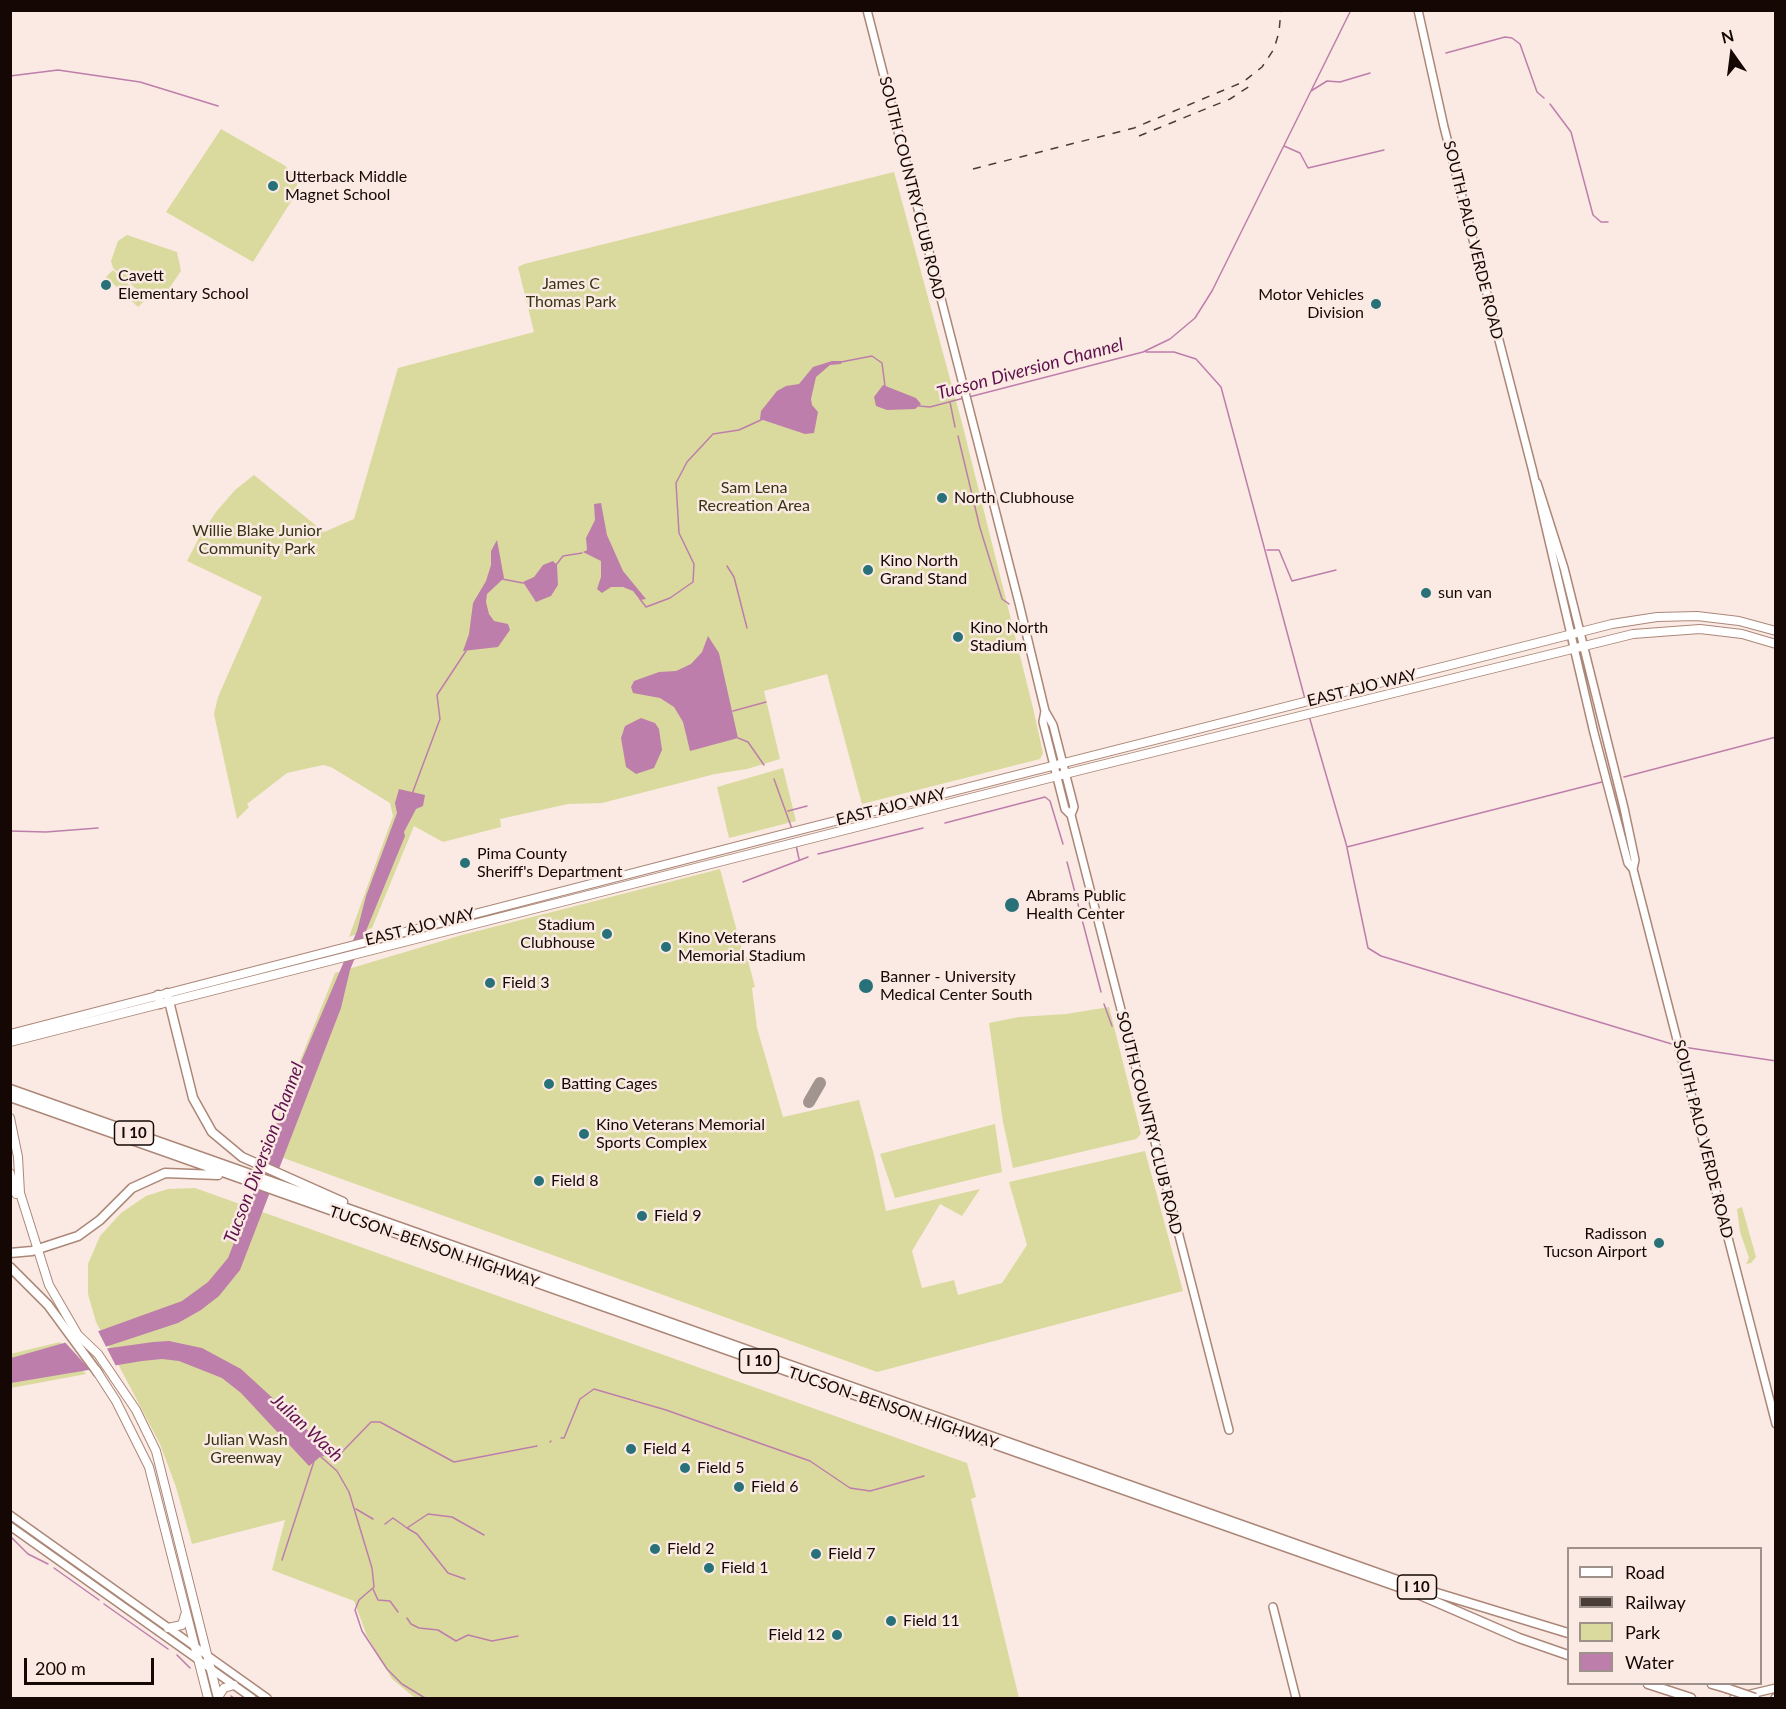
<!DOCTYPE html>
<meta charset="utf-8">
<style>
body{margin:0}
#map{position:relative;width:1786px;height:1709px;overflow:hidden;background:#faeae3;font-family:Lato,sans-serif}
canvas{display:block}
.frame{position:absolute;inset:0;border:12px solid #150804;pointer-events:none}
.legend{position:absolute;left:1567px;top:1547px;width:195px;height:138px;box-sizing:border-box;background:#faeae3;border:2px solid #9e908a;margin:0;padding:8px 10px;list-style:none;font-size:18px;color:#150804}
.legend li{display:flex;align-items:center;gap:12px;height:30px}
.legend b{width:30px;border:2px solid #9e908a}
.north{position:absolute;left:1702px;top:24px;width:60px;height:60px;-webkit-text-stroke:4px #faeae3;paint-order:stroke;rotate:346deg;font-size:16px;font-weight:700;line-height:24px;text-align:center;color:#150804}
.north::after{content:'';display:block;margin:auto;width:21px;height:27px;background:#150804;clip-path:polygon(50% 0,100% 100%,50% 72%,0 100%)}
.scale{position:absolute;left:24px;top:1658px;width:130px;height:27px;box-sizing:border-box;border:3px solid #150804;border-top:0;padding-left:8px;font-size:18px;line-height:21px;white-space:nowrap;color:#150804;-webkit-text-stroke:4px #faeae3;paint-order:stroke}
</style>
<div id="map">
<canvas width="1786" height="1709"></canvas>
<div class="frame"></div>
<ul class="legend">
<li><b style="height:8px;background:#fff"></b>Road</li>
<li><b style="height:8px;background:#4a3d38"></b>Railway</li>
<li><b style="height:16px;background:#dada9e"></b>Park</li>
<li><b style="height:16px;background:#be7eab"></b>Water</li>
</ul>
<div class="north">N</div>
<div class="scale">200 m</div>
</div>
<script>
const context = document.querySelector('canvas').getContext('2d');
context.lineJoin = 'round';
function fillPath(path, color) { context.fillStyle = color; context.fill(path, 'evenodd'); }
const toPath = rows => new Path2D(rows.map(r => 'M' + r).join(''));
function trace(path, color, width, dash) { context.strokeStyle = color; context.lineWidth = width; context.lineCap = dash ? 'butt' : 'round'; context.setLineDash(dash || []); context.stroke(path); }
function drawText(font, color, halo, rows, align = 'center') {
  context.font = font + ' Lato,sans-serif'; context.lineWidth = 5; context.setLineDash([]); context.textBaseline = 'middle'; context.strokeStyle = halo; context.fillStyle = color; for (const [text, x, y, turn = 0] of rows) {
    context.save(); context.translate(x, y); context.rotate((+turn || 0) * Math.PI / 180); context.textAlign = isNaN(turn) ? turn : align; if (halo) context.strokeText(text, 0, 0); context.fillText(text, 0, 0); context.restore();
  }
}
const green = toPath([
 [221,129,284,165,299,179,292,200,253,262,166,212],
 [894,172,962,423,1033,708,1043,753,1040,759,862,804,827,674,764,691,780,759,747,769,715,774,602,803,568,804,500,819,501,827,443,842,414,826,372,928,349,937,393,816,390,803,331,767,323,765,287,773,247,804,249,807,237,819,214,714,218,697,262,597,187,561,200,536,216,512,235,490,254,475,324,532,354,519,398,368,534,332,518,267,524,264],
 [127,235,177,252,181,271,164,296,146,298,113,268,111,261,118,241],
 [113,270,145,300,138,307,106,277],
 [783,768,796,821,729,838,717,787],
 [720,869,744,957,747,957,755,987,752,988,757,1028,783,1117,859,1100,874,1155,886,1211,980,1189,962,1216,940,1204,912,1251,922,1288,954,1280,958,1295,1002,1283,1027,1245,1009,1182,1145,1151,1183,1291,877,1372,264,1151,335,973,462,935],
 [1109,1007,1141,1134,1136,1139,1013,1168,1003,1122,989,1023,1019,1017,1066,1014],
 [995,1124,1002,1172,895,1198,880,1154],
 [195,1188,967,1463,976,1497,971,1499,1019,1698,415,1698,392,1679,367,1636,354,1601,272,1570,285,1520,192,1544,176,1487,160,1444,96,1322,88,1294,88,1264,100,1236,121,1213,146,1196,168,1189],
 [1742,1207,1756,1257,1751,1263,1746,1264,1749,1258,1740,1232,1737,1209],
 [60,1342,86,1374,11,1388,10,1354]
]);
const water = toPath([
 [832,361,842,361,841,364,830,365,816,377,811,399,812,405,818,412,814,433,805,434,760,419,761,411,777,391,786,386,799,384,813,367],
 [883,385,916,398,921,404,915,409,887,410,876,406,874,397],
 [601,503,607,535,623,571,646,599,640,600,633,591,623,587,611,587,602,593,597,589,601,577,601,561,583,552,587,550,586,538,595,520,594,504],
 [497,540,504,578,487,594,486,602,489,614,494,621,508,624,510,630,498,647,463,651,469,634,473,603,486,581,491,565,491,551],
 [553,561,557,565,558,585,551,596,536,602,523,582,534,577,543,565],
 [708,636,719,653,738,738,690,751,683,722,674,707,660,698,633,693,631,687,634,681,659,672,676,671,691,664,702,652],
 [641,718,655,723,659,729,662,750,654,768,636,774,626,767,621,738,625,726],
 [399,789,425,795,423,806,416,809,404,832,405,836,350,970,341,1008,240,1270,219,1296,201,1310,178,1323,96,1350,153,1342,169,1341,202,1348,241,1369,324,1445,332,1447,309,1466,241,1393,222,1378,179,1361,162,1359,142,1361,11,1383,11,1358,71,1341,182,1301,208,1282,228,1258,268,1156,279,1117,282,1117,297,1077,295,1076,357,931,366,896,397,813,395,803]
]);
const pier = toPath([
 [97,1329,117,1368,92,1372,63,1340]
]);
const stream = toPath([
 [1446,53,1505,37,1512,38,1520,44,1537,92,1544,98],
 [10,76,58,70,140,82,218,106],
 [1311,91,1327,81,1340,82,1370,73],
 [1550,104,1571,132,1593,215,1601,222,1608,222],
 [1284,146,1300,153,1308,168,1384,150],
 [1146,352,1174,352,1196,359,1221,387,1305,699],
 [841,362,872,356,882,363,885,386],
 [969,397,1143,352,1170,339,1195,318,1212,291,1351,10],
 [950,402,955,427],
 [919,406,930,407,964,398],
 [958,436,980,528,1002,599,1009,604],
 [1267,550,1279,550,1292,581,1336,570],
 [556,565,563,556,582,553],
 [727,566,734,577,747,628],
 [502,579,523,583],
 [640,599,646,607,670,598,693,582,694,564,679,533,676,483,687,462,713,434,739,430,763,419],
 [733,711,766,702],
 [1309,716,1347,847,1602,782],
 [738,738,748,742,764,765],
 [1624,777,1776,737],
 [774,779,792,829],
 [412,794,440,719,437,695,466,651],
 [788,811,807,806],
 [945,823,1045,797,1050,801,1063,844],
 [10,831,46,832,98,828],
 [796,845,799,859],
 [1347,848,1368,948,1381,956,1675,1045],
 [818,854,923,828],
 [1067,862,1101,992],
 [743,882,808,857],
 [1104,1004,1112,1026],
 [1683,1047,1776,1061],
 [561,1438,564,1438,580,1399,594,1389,666,1410,810,1461,850,1488,870,1491,924,1476],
 [550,1442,551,1441],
 [320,1456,337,1471,349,1492,372,1568,374,1587,359,1600,355,1610,362,1631,387,1669,402,1684,425,1698],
 [320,1456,341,1453,371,1422,380,1422,454,1462,537,1446],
 [356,1509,373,1519],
 [385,1524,393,1518,407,1528,428,1514,452,1517,484,1535],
 [407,1528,417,1534,448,1573,465,1579],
 [10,1536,28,1554,48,1564],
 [282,1560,315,1458],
 [54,1568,99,1600],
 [373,1589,378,1600,390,1601,398,1612],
 [104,1604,168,1649],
 [407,1618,411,1624,419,1628,438,1630,456,1641,468,1635,492,1641,518,1636],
 [177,1655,190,1668],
 [231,1696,234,1698]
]);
const taxiway = toPath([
 [809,1102,820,1083]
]);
const secondary = toPath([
 [867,10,1019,603,1045,711,1043,722,1065,809,1071,815],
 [1418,10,1444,127,1533,472],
 [1532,468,1594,733,1628,863,1633,869,1776,1424],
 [1537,483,1564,568,1624,808,1635,860,1633,869],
 [1045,711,1053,725,1074,807,1071,815,1229,1430],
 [10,1515,267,1698],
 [10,1526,252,1698],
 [1273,1607,1296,1698],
 [1734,1698,1776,1688],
 [1775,1698,1776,1698]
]);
const primary = toPath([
 [10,1034,784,834,1612,624,1657,617,1697,616,1739,621,1776,631],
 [10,1042,1081,770,1633,634,1700,629,1742,634,1776,644],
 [10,1118,18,1157,20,1193,49,1285,78,1335,98,1354,136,1410,156,1451,218,1698],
 [10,1173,16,1194],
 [96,1370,116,1401,149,1467,208,1698],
 [168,1628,182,1625,185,1615],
 [218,1697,224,1688,234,1685]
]);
const highway = toPath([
 [167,993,193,1098,212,1132,242,1157,343,1202],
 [158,995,160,1004],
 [10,1089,1417,1587,1568,1633],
 [10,1097,1413,1592,1519,1638,1568,1655],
 [10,1253,32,1251,78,1236,100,1220,132,1188,165,1173,218,1175],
 [10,1267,48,1305,98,1373],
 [1648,1684,1691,1698],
 [1712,1684,1726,1688]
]);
const rail = toPath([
 [1139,136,1230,99,1253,84],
 [973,169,1134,128,1243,82,1262,67,1274,49,1279,32,1281,10]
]);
const highwayBridge = toPath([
 [1726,1688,1755,1698]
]);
const markers = [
 [273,186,6,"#287179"],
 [106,285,6,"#287179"],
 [1376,304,6,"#287179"],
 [942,498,6,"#287179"],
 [868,570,6,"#287179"],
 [1426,593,6,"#287179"],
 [958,637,6,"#287179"],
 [465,863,6,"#287179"],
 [1012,905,8,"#287179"],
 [607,934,6,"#287179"],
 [666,947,6,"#287179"],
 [490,983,6,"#287179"],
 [866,986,8,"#287179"],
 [549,1084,6,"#287179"],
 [584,1134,6,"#287179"],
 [539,1181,6,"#287179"],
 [642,1216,6,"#287179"],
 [1659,1243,6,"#287179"],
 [631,1449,6,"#287179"],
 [685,1468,6,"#287179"],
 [739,1487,6,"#287179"],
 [655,1549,6,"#287179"],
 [816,1554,6,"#287179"],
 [709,1568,6,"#287179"],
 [891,1621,6,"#287179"],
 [837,1635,6,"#287179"]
];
const shields = [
 [134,1133,39],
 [759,1361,39],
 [1417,1587,39]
];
const shieldNames = [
 ["I 10",134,1133],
 ["I 10",759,1361],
 ["I 10",1417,1587]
];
const poiNames = [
 ["Utterback Middle",285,177],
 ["Magnet School",285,195],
 ["Cavett",118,276],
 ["Elementary School",118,294],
 ["Motor Vehicles",1364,295,"right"],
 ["Division",1364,313,"right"],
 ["North Clubhouse",954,498],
 ["Kino North",880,561],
 ["Grand Stand",880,579],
 ["sun van",1438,593],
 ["Kino North",970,628],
 ["Stadium",970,646],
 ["Pima County",477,854],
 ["Sheriff's Department",477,872],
 ["Abrams Public",1026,896],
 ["Health Center",1026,914],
 ["Stadium",595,925,"right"],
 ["Clubhouse",595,943,"right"],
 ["Kino Veterans",678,938],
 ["Memorial Stadium",678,956],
 ["Banner - University",880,977],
 ["Medical Center South",880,995],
 ["Field 3",502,983],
 ["Batting Cages",561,1084],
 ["Kino Veterans Memorial",596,1125],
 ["Sports Complex",596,1143],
 ["Field 8",551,1181],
 ["Field 9",654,1216],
 ["Radisson",1647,1234,"right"],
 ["Tucson Airport",1647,1252,"right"],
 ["Field 4",643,1449],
 ["Field 5",697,1468],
 ["Field 6",751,1487],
 ["Field 2",667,1549],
 ["Field 7",828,1554],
 ["Field 1",721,1568],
 ["Field 11",903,1621],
 ["Field 12",825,1635,"right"]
];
const streetNames = [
 ["SOUTH COUNTRY CLUB ROAD",912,188,76],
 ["SOUTH PALO VERDE ROAD",1473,240,76],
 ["EAST AJO WAY",1362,688,-14],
 ["EAST AJO WAY",891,807,-14],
 ["EAST AJO WAY",420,927,-14],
 ["SOUTH COUNTRY CLUB ROAD",1149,1123,76],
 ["SOUTH PALO VERDE ROAD",1703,1139,76],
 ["TUCSON–BENSON HIGHWAY",434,1247,19],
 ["TUCSON–BENSON HIGHWAY",893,1408,19]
];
const parkNames = [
 ["James C",571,284],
 ["Thomas Park",571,302],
 ["Sam Lena",754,488],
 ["Recreation Area",754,506],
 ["Willie Blake Junior",257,531],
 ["Community Park",257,549],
 ["Julian Wash",246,1440],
 ["Greenway",246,1458]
];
const waterNames = [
 ["Tucson Diversion Channel",1030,369,-15],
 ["Tucson Diversion Channel",264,1153,-69],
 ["Julian Wash",307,1428,43]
];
fillPath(green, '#dada9e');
fillPath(water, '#be7eab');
fillPath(pier, '#faeae3');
trace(stream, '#be7eab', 1.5);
trace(taxiway, '#a2948e', 12);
trace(secondary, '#ac8778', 10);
trace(primary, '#ac8778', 10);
trace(highway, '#ac8778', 11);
trace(secondary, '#fff', 7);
trace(primary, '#fff', 8);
trace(highway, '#fff', 8);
trace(rail, '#4a3d38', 1.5, [8, 8]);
trace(highwayBridge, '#ac8778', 11, []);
trace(highwayBridge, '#fff', 8);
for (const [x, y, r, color] of markers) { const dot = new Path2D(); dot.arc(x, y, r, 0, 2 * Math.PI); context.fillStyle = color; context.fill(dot); trace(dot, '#faeae3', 2); }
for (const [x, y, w] of shields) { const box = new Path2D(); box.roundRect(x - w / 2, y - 12, w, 24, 4.5); context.fillStyle = '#faeae3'; context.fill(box); trace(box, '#150804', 1.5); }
drawText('bold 15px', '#150804', null, shieldNames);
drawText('16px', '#150804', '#faeae3', poiNames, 'left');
drawText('16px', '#150804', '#faeae3', streetNames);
drawText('16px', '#363513', '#faeae3', parkNames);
drawText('italic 18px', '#5e104d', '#faeae3', waterNames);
</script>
